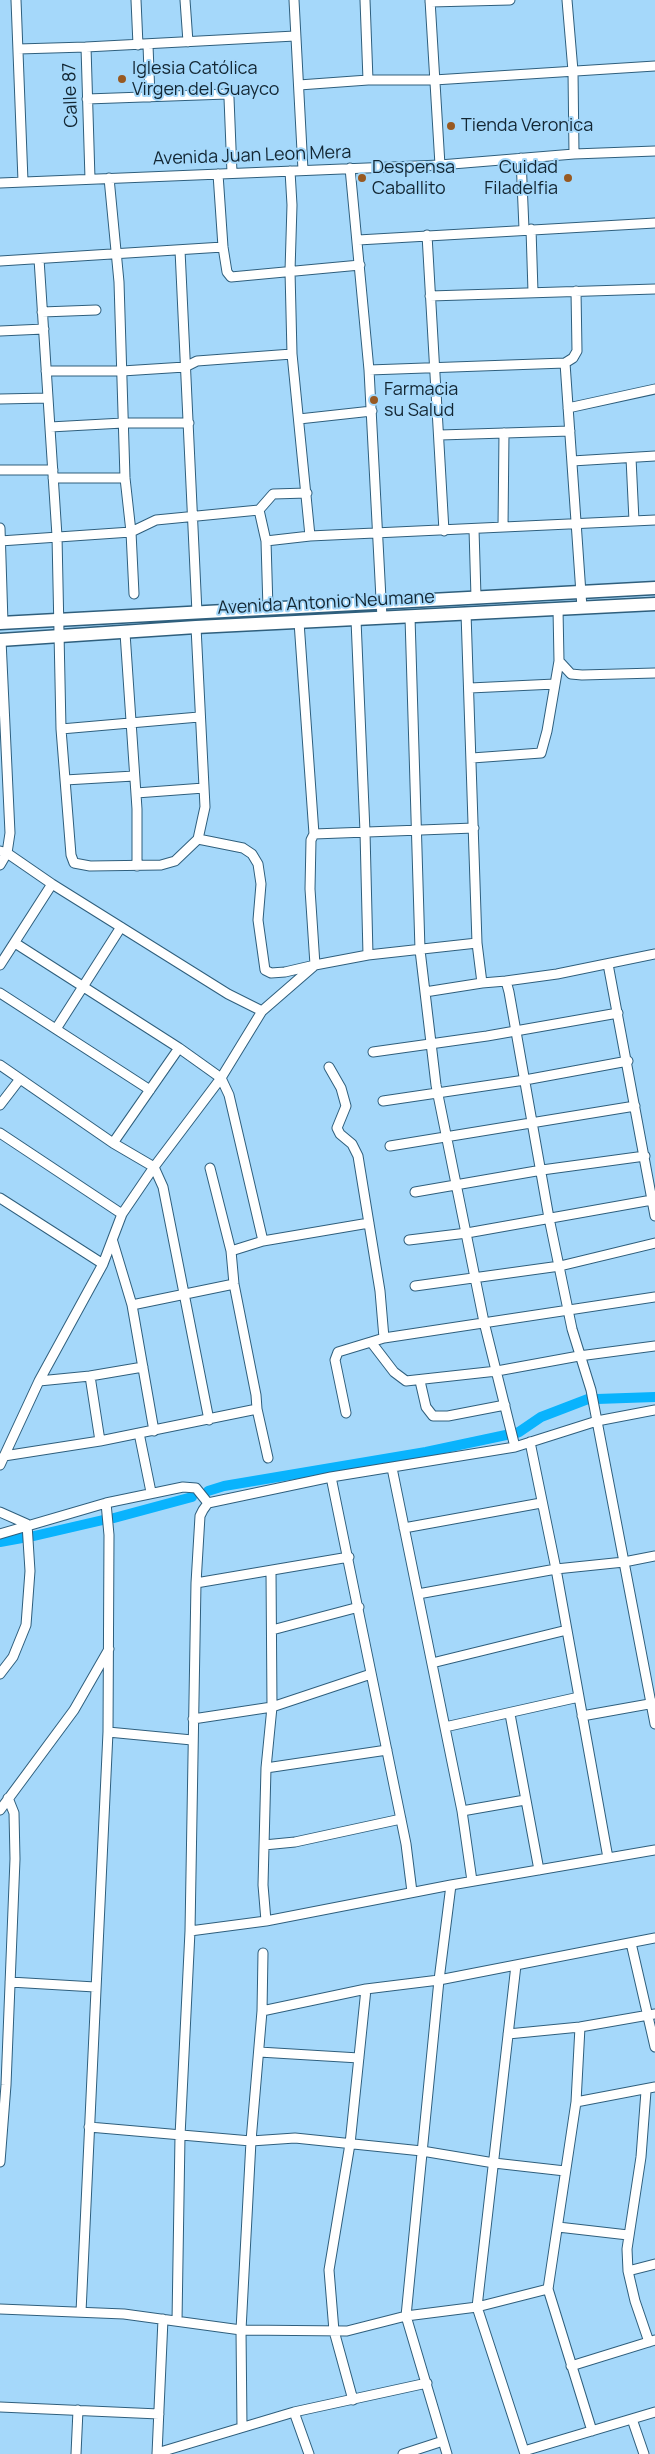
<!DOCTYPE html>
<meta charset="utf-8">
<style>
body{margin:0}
canvas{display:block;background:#a5d8fa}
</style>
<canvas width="655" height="2454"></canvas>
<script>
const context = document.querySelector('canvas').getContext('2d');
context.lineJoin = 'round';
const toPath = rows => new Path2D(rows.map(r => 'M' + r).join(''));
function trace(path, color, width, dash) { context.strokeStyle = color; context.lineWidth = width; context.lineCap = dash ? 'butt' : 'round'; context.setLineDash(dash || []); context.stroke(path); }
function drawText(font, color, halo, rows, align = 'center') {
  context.font = font + ' Manrope,sans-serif'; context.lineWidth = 4; context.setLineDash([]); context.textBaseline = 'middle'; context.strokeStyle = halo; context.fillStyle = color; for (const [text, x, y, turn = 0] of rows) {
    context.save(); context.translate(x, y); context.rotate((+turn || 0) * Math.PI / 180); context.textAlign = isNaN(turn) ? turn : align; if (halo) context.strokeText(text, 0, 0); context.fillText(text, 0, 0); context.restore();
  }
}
const canal = toPath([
 [597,1399,655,1397],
 [514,1434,519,1432,541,1417,588,1399],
 [208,1491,224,1486,426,1452,506,1435],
 [114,1518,192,1497],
 [34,1536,103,1520],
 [0,1542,22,1538]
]);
const street = toPath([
 [16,0,23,181],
 [136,0,138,45],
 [185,0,188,42],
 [294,0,303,170],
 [365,0,368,80],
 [430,0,440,165],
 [567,0,573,71,574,154],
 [430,2,510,0],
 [148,45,150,97],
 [86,47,295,36],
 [18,49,86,47,90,179],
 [299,85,368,80,434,80,655,66],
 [87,99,227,94,229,98,232,173],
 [521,158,524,229],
 [350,168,369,370,382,618],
 [290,171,292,205,290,271,292,354,310,536],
 [218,174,223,247,227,272,231,277,360,265],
 [109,178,119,282,125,478,131,532,134,594],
 [0,183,440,165,574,154,655,151],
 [531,229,533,292],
 [427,235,444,531],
 [358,240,655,223],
 [180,250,197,613],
 [39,259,57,536,61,729,71,855,74,863,90,866,161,865,175,861,198,839,205,807,196,627],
 [0,261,223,247],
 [430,296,655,289],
 [42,312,96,310],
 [0,331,44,329],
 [565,363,582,608],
 [369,370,565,363,573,358,577,351,576,291],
 [46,371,122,371,185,367,197,361,292,354],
 [0,399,48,398],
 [568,408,655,389],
 [299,419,372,411],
 [50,427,123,423,189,423],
 [440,435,570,431],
 [631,458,634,521],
 [572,461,655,456],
 [0,470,53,470],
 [53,478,125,478],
 [259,510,266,541,268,609],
 [503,527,504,433],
 [0,528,3,623],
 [474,529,476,597],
 [0,541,131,532,156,520,259,510,273,494,307,493],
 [266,541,310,536,655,520],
 [558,609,559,661,571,674,582,675,655,673],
 [466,613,477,943],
 [410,617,420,950,436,1085,484,1322,515,1447],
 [356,620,365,832,368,955],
 [125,633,137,809,137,866],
 [470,688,555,684],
 [61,729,199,717],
 [472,758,541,753,547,731,559,661],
 [65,780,134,776],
 [136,793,204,788],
 [314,834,474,828],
 [198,839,243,848,252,854,258,864,261,884,258,920,265,970,271,973,285,972,315,965,310,889,311,840,314,834,299,622],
 [0,851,7,853,52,884,228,994,262,1011],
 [0,865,7,853,10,833,1,640],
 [15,943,179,1048,221,1078,229,1095,263,1241],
 [608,964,655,1216],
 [0,965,52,884],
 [506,981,557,974,655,954],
 [425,992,482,983],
 [0,993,150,1090],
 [56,1029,121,927],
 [373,1052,487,1036,618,1013],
 [0,1065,113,1143,154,1167,163,1187,209,1420],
 [329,1067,341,1088,346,1106,337,1128,340,1134,352,1144,358,1156,380,1291,384,1338],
 [383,1101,525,1080,628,1061],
 [0,1105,20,1079],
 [0,1133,122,1214],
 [113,1143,179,1048],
 [390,1146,635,1106],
 [415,1192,542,1170,645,1156],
 [0,1198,103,1264],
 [409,1240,467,1233,652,1200],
 [113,1242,132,1305,154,1431],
 [231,1251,263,1241,369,1223],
 [415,1286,560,1266,655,1243],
 [132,1305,234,1284],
 [371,1342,394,1372,406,1381,497,1371,579,1356,655,1346],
 [39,1381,90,1376],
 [420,1381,426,1407,433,1416,448,1416,505,1405],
 [257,1409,268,1458],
 [655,1410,597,1421,655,1724],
 [346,1413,335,1360,338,1352,384,1338,655,1297],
 [139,1433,151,1492],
 [100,1441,90,1376,143,1367],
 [530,1442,556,1569,608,1858],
 [4,1456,100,1441,257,1409,256,1395,234,1284,231,1251,210,1168],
 [0,1465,39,1381,103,1264,122,1214,154,1167,221,1078,262,1011,315,965,368,955,477,943,482,983,506,981,509,992,549,1218,572,1329,591,1390,597,1421,515,1447,331,1477,208,1503,203,1510,200,1516,196,1583,190,1931,180,2136,177,2321],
 [392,1468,462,1811,472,1881],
 [331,1477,406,1844,412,1892],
 [0,1512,27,1524,30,1571,26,1625,13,1657,0,1674],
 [404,1528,541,1503],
 [0,1534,106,1503,183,1487,196,1488,208,1503],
 [196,1583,349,1557],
 [418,1594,556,1569,624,1562,655,1556],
 [272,1630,359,1607],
 [432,1663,567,1630],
 [510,1714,539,1870],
 [582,1716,655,1703],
 [193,1719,272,1707,371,1674],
 [445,1727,579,1697],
 [108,1732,192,1740],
 [266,1768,387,1750],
 [0,1810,74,1710,109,1649],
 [462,1811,525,1800],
 [264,1845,295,1842,401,1819],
 [266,1921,263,1885,266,1768,272,1707,271,1571],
 [190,1931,266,1921,451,1885,655,1850],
 [631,1943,655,2047],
 [516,1965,477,2307,525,2454],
 [10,1982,95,1987],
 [262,2011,366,1989,439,1980,655,1938],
 [580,2027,576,2102,548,2289,592,2431],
 [508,2034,580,2027,655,2014],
 [259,2052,359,2058],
 [646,2091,641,2157,627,2249,628,2271,635,2301,649,2342],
 [576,2102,655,2087],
 [89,2127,251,2141,295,2138,422,2151,494,2163,565,2171],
 [0,2162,6,2085,15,1859,14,1813,8,1798],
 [558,2227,628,2235],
 [628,2271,655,2264],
 [0,2309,124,2314,241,2330,347,2331,406,2316,477,2307,548,2289],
 [81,2312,108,1732,109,1535,106,1503],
 [571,2366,655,2340],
 [353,2400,334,2331,329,2270,350,2144,366,1989],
 [0,2407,159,2414],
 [294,2412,309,2454],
 [632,2419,644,2454],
 [242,2427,241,2330,251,2141,262,2011,263,1953],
 [524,2451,655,2412],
 [157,2453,294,2412,427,2383],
 [76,2454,78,2410],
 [157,2454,163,2319],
 [403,2454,443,2441],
 [447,2454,406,2316,439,1980,451,1885]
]);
const secondary = toPath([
 [0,623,655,588],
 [0,640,196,627,655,604]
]);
const markers = [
 [122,79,5,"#985921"],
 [451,126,5,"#985921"],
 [362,178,5,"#985921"],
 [568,178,5,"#985921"],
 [374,400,5,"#985921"]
];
const poiNames = [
 ["Iglesia Católica",132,69],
 ["Virgen del Guayco",132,90],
 ["Tienda Veronica",461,126],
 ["Despensa",372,168],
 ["Caballito",372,189],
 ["Cuidad",558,168,"right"],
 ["Filadelfia",558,189,"right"],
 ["Farmacia",384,390],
 ["su Salud",384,411]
];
const streetNames = [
 ["Calle 87",71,95,-92],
 ["Avenida Juan Leon Mera",252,156,-2],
 ["Avenida Antonio Neumane",326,603,-3]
];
trace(canal, '#09b3fd', 10);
trace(street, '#2f5f7d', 11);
trace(secondary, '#2f5f7d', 15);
trace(street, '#fff', 9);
trace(secondary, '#fff', 12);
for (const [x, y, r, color] of markers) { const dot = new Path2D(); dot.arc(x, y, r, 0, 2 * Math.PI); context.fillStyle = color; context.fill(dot); trace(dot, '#a5d8fa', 2); }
drawText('18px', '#122633', '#a5d8fa', poiNames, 'left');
drawText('18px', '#122633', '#a5d8fa', streetNames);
</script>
